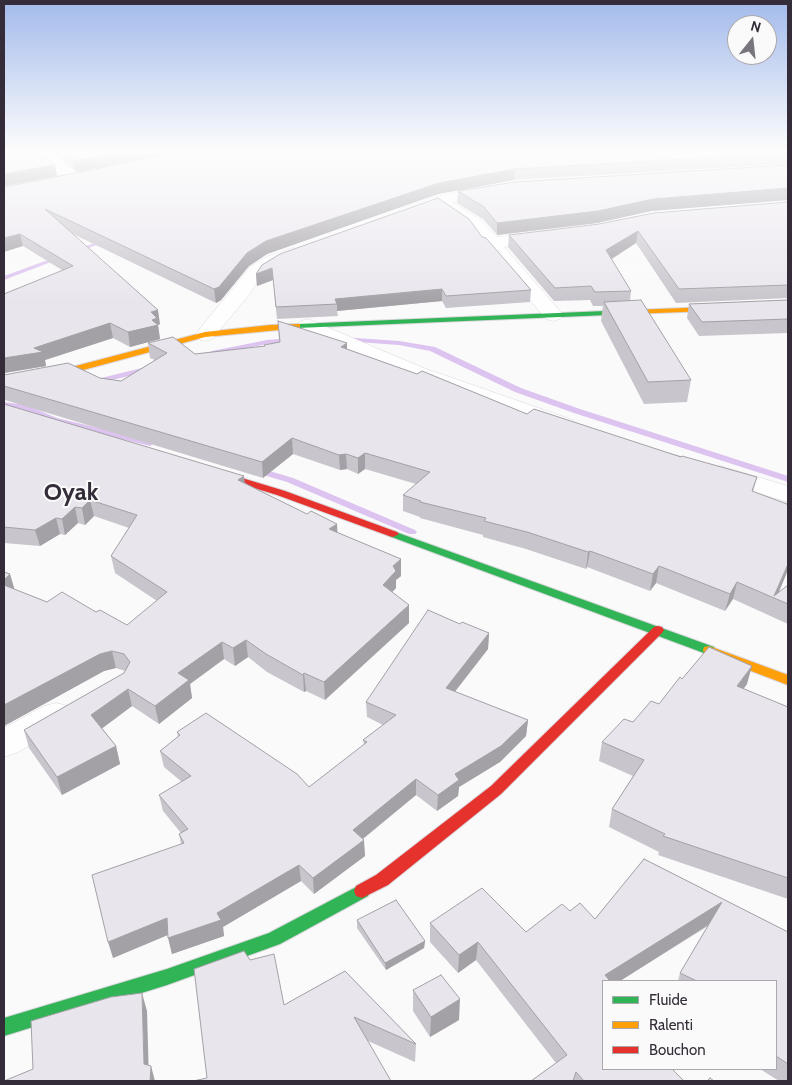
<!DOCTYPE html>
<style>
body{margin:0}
#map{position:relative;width:792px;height:1085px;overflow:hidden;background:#fafafa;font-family:Cabin,sans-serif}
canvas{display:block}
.frame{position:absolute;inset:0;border:5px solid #342d39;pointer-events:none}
.legend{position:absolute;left:602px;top:980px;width:175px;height:90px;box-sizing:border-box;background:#fafafa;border:1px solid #aba8ad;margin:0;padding:6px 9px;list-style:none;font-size:15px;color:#342d39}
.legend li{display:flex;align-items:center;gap:10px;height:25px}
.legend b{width:25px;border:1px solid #aba8ad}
.north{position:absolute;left:727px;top:15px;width:50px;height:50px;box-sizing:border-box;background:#fafafa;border:1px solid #aba8ad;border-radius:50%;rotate:16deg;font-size:14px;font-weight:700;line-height:20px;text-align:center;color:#342d39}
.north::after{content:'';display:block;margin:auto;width:18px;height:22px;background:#79757d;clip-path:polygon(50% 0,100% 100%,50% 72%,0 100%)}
</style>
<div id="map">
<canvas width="792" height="1085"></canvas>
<div class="frame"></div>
<ul class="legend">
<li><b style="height:6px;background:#30b455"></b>Fluide</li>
<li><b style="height:6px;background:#ff9f0a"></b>Ralenti</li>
<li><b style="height:6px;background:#e5322d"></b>Bouchon</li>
</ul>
<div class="north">N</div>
</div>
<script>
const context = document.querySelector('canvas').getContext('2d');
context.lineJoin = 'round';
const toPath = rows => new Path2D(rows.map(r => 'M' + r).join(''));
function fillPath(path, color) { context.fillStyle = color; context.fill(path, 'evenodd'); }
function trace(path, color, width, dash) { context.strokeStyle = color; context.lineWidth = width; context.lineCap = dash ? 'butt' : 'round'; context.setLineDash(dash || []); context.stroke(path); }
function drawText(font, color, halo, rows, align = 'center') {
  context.font = font + ' Cabin,sans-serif'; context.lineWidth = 4; context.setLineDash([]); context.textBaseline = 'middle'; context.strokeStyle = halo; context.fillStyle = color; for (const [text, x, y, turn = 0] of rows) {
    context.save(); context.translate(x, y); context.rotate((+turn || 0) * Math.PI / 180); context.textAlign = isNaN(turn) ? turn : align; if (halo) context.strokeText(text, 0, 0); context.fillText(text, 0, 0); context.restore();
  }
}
const stream = toPath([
 [105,239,110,240,78,252,73,251,105,239],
 [59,256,64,257,4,280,4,276,59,256],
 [341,337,399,341,435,347,521,388,580,409,788,476,788,482,574,413,515,392,430,351,399,345,344,341,340,339,341,337],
 [292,338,295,338,295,342,267,344,212,355,208,353,212,351,267,340,292,338],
 [150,366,154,368,153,370,96,384,92,382,93,380,150,366],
 [4,402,26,405,57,418,153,441,154,443,150,446,51,422,21,409,4,406,4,402],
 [256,467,293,478,415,530,417,532,415,534,409,534,287,482,253,472,251,470,253,468,256,467]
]);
const street = toPath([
 [32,151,47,151,80,179,77,182,67,182,32,151],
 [495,185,500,187,503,190,500,193,452,202,482,221,496,237,545,232,551,233,554,237,551,241,504,247,560,311,563,315,560,319,553,321,546,319,486,247,483,247,470,229,437,207,406,217,400,215,398,212,400,209,439,196,495,185],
 [293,248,299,249,302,253,299,257,280,264,262,275,249,295,212,339,205,341,198,339,195,335,198,331,250,267,268,256,293,248],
 [308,319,421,367,573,420,577,425,573,430,565,432,557,430,405,377,301,329,298,325,301,321,308,319],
 [720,466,788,486,788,502,711,479,707,474,711,469,720,466],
 [56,703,68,706,73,715,68,724,16,753,4,757,4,728,44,706,56,703]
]);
const fast = toPath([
 [605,311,608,311,608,315,297,328,293,326,297,324,605,311],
 [393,531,714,647,715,650,714,653,704,653,389,536,387,534,389,532,393,531],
 [362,884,368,886,370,891,368,896,280,944,167,985,4,1036,4,1018,167,969,269,933,362,884]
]);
const slow = toPath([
 [788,304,788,308,605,315,601,313,605,311,788,304],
 [297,324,300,324,300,328,205,337,72,373,4,385,4,379,72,367,205,332,270,325,297,324],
 [709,646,788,675,788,685,704,653,703,650,704,647,709,646]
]);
const jam = toPath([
 [209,468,285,491,397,532,399,534,393,537,389,536,277,495,205,473,204,471,205,469,209,468],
 [658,626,662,627,664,630,662,633,501,794,388,885,362,898,356,896,354,891,356,886,376,875,491,786,654,627,658,626]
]);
const wall = toPath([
 [50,151,183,151,76,172],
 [788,151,788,164,514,180,438,194,267,254,249,266,221,300,216,303,71,233,160,324,158,325,160,339,130,347,113,338,45,360,46,366,4,373,62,270,23,246,4,187],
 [788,165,788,200,651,211,597,223,497,235,483,219,457,203,458,191],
 [788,202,788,298,676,303,636,243,612,259,631,291,630,301,691,380,687,402,644,404,601,321,603,306,593,306,590,300,554,301,508,247,509,235],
 [482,237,531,290,530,302,446,308,442,301,337,311,338,316,277,319,273,280,257,286,256,274],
 [788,300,788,333,699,336,687,318,689,304],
 [278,321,347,349,527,414,757,477,753,492,778,593,788,585,788,624,733,599,725,611,656,583,650,591,587,567,586,569,526,549,483,537,483,535,420,518,420,517,403,511,403,495,416,484,365,469,358,474,347,469,340,470,293,454,263,478,5,400,4,401,4,375,100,378,121,381,155,360,150,358,148,343,195,354,264,346,279,342],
 [4,404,245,483,337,533,401,559,401,576,396,580,396,588,392,592,409,605,409,623,325,700,306,691,304,692,267,672,248,657,235,666,224,659,190,684,192,698,159,724,132,706,102,728,116,746,120,764,62,795,29,748,24,730,124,673,125,671,116,668,104,671,4,726,4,572,10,574,14,589,47,602,96,612,127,625,157,601,115,573,111,556,129,528,94,516,85,525,78,523,65,535,60,534,40,546,4,543],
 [460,624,489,633,488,649,455,692,528,720,526,736,500,762,459,787,458,796,437,811,416,795,363,839,365,856,314,894,301,881,223,927,224,936,172,954,168,935,113,958,181,844,179,834,181,833,163,811,159,795,182,782,164,767,160,751,178,737,177,732,309,787,364,745,363,740,383,725,367,717,366,702],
 [682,679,747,684,743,689,788,707,788,899,658,855,659,852,609,827,612,809,633,776,599,761,602,742,659,704],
 [644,859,788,932,788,1081,779,1081,760,1069,776,1069,776,981,678,981,680,973,708,926,620,981,603,981,603,1069,684,1081,531,1081,556,1063,476,960,458,973,430,942,430,923,526,932,570,911,595,919],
 [357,920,425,941,424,948,386,970,357,928],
 [250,960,284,1005,345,971,416,1044,415,1062,368,1041,207,1078],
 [413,990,459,1020,430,1037,413,1011]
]);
const shadedWall = toPath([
 [125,151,183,151,76,172,74,161],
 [55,165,57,176,4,186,4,174],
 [515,169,514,180,438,194,267,254,249,266,221,300,216,303,214,289,247,253,266,241,439,183],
 [788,188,788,200,651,211,597,223,497,235,497,223,653,199],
 [638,231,636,243,605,263,606,250],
 [20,234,23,246,4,252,4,238],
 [272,268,273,280,257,286,256,274],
 [442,289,442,301,337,311,337,304,335,299],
 [158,310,160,324,158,325,160,339,130,347,128,332,151,312],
 [110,323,113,338,45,360,46,366,4,373,4,358],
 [347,343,347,357,341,347],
 [292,438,293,454,263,478,262,462],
 [365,453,365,469,358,474,358,458],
 [346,454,347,469,340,470,339,455],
 [244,476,246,492,238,480],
 [90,500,94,516,85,525,82,508],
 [75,507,78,523,65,535,62,519],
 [56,518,60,534,40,546,35,530],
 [337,524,338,541,329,529],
 [590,551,587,567,586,569,588,552],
 [401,559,401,576,396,580,396,588,383,602,383,585,393,566],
 [788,564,788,570,776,599,773,598],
 [659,566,656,583,650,591,653,574],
 [10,574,15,591,4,598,4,580],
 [737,582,733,599,725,611,730,594],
 [409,605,409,623,325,700,324,682],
 [489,633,488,649,445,704,446,688],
 [246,640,248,657,235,666,233,648],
 [222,642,224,659,190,684,192,698,159,724,155,706,178,673],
 [112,651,116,668,104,671,4,726,4,705,100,654],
 [752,666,747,684,732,705,737,686],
 [304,673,306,691,304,692,303,675],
 [128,689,132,706,96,733,91,715],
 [528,720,526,736,500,762,459,787,458,796,437,811,438,795,455,774],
 [116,746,120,764,62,795,57,777],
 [416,779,416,795,354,846,353,830],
 [364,840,365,856,314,894,313,878],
 [299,865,301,881,223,927,224,936,172,954,168,938,217,913],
 [722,902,716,920,620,981,603,981,605,975],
 [167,918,170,934,113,958,108,942],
 [425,941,424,948,386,970,385,963],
 [478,942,476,960,458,973,459,955],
 [142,993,147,1011,149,1081,144,1064],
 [460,999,459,1020,430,1037,431,1017],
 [151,1066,155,1081,150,1081]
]);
const building = toPath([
 [4,151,39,151,55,165,4,174,4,151],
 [61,151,125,151,74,161,61,151],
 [186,151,788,151,788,153,515,169,439,183,266,241,247,253,219,287,214,289,45,209,158,310,151,312,157,318,152,320,158,325,128,332,110,323,34,348,43,352,4,358,4,294,73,266,20,234,4,238,4,187,186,151],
 [788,165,788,188,653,199,598,211,497,223,484,207,458,191,515,182,788,165],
 [438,198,469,219,482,237,486,238,531,290,446,296,442,289,335,299,337,304,276,307,272,268,256,274,262,265,280,254,438,198],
 [788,202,788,285,679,289,638,231,606,250,631,291,595,292,591,286,555,288,509,235,599,224,654,213,788,202],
 [641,300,691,380,648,382,604,302,641,300],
 [788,300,788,319,702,322,689,304,788,300],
 [278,321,347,343,341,347,417,374,422,371,527,414,534,409,681,457,682,456,757,477,752,491,787,504,788,507,788,564,774,596,788,585,788,604,737,582,730,594,659,566,653,574,590,551,588,552,527,532,484,521,486,518,420,502,421,501,403,495,430,472,365,453,358,458,346,454,339,455,292,438,262,462,4,386,4,375,68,363,100,378,121,381,167,353,148,343,173,337,195,354,265,346,264,345,280,342,278,321],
 [4,404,244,476,238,480,307,514,311,511,337,524,329,529,401,559,393,566,396,571,383,585,409,605,324,682,304,673,303,675,266,654,246,640,233,648,222,642,178,673,189,680,155,706,128,689,91,715,116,746,57,777,24,730,124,673,130,662,124,654,112,651,100,654,4,705,4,585,47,602,62,592,96,612,100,610,127,625,167,592,111,556,137,515,90,500,82,508,75,507,62,519,56,518,35,530,4,527,4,404],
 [4,572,10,574,4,580,4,572],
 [428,610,460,624,462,622,489,633,446,688,528,720,501,746,455,774,459,780,438,795,416,779,353,830,364,840,313,878,299,865,217,913,221,920,168,938,167,918,108,942,92,875,184,843,179,834,188,829,159,795,191,776,160,751,180,735,177,732,206,713,297,774,309,787,367,742,363,740,396,715,366,702,428,610],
 [709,647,752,666,737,686,788,707,788,878,663,836,665,834,612,809,644,760,602,742,624,719,633,722,651,701,659,704,680,677,682,679,709,647],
 [644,859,788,932,788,1064,776,1056,776,981,697,981,680,973,722,902,605,975,610,981,603,981,603,1069,672,1069,684,1081,584,1081,576,1072,573,1081,531,1081,567,1055,478,942,459,955,430,923,482,888,526,932,562,904,570,911,580,903,595,919,644,859],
 [396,900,425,941,385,963,357,920,396,900],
 [244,951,250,960,274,954,284,1005,345,971,416,1044,354,1017,391,1081,193,1081,207,1078,194,969,244,951],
 [441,975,460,999,431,1017,413,990,441,975],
 [142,993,144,1064,151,1066,150,1081,4,1081,33,1069,31,1021,111,997,142,993],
 [710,1078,714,1081,707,1081,710,1078]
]);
const districtNames = [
 ["Oyak",71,493]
];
fillPath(stream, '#dcc3f0');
trace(street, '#dad7dd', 1);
trace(fast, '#dad7dd', 2);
trace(slow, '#dad7dd', 2);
trace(jam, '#dad7dd', 2);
fillPath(street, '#fefefe');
fillPath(fast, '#30b455');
fillPath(slow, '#ff9f0a');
fillPath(jam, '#e5322d');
fillPath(wall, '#c8c5cc');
fillPath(shadedWall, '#a3a0a6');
fillPath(building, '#e9e5ed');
trace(building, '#a3a0a6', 1);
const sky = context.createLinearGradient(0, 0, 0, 303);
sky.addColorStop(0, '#a3baeb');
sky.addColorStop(0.5, '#fdfdfd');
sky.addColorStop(1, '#fdfdfd00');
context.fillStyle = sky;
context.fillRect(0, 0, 792, 303);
drawText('bold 24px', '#342d39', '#fafafa', districtNames);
</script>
